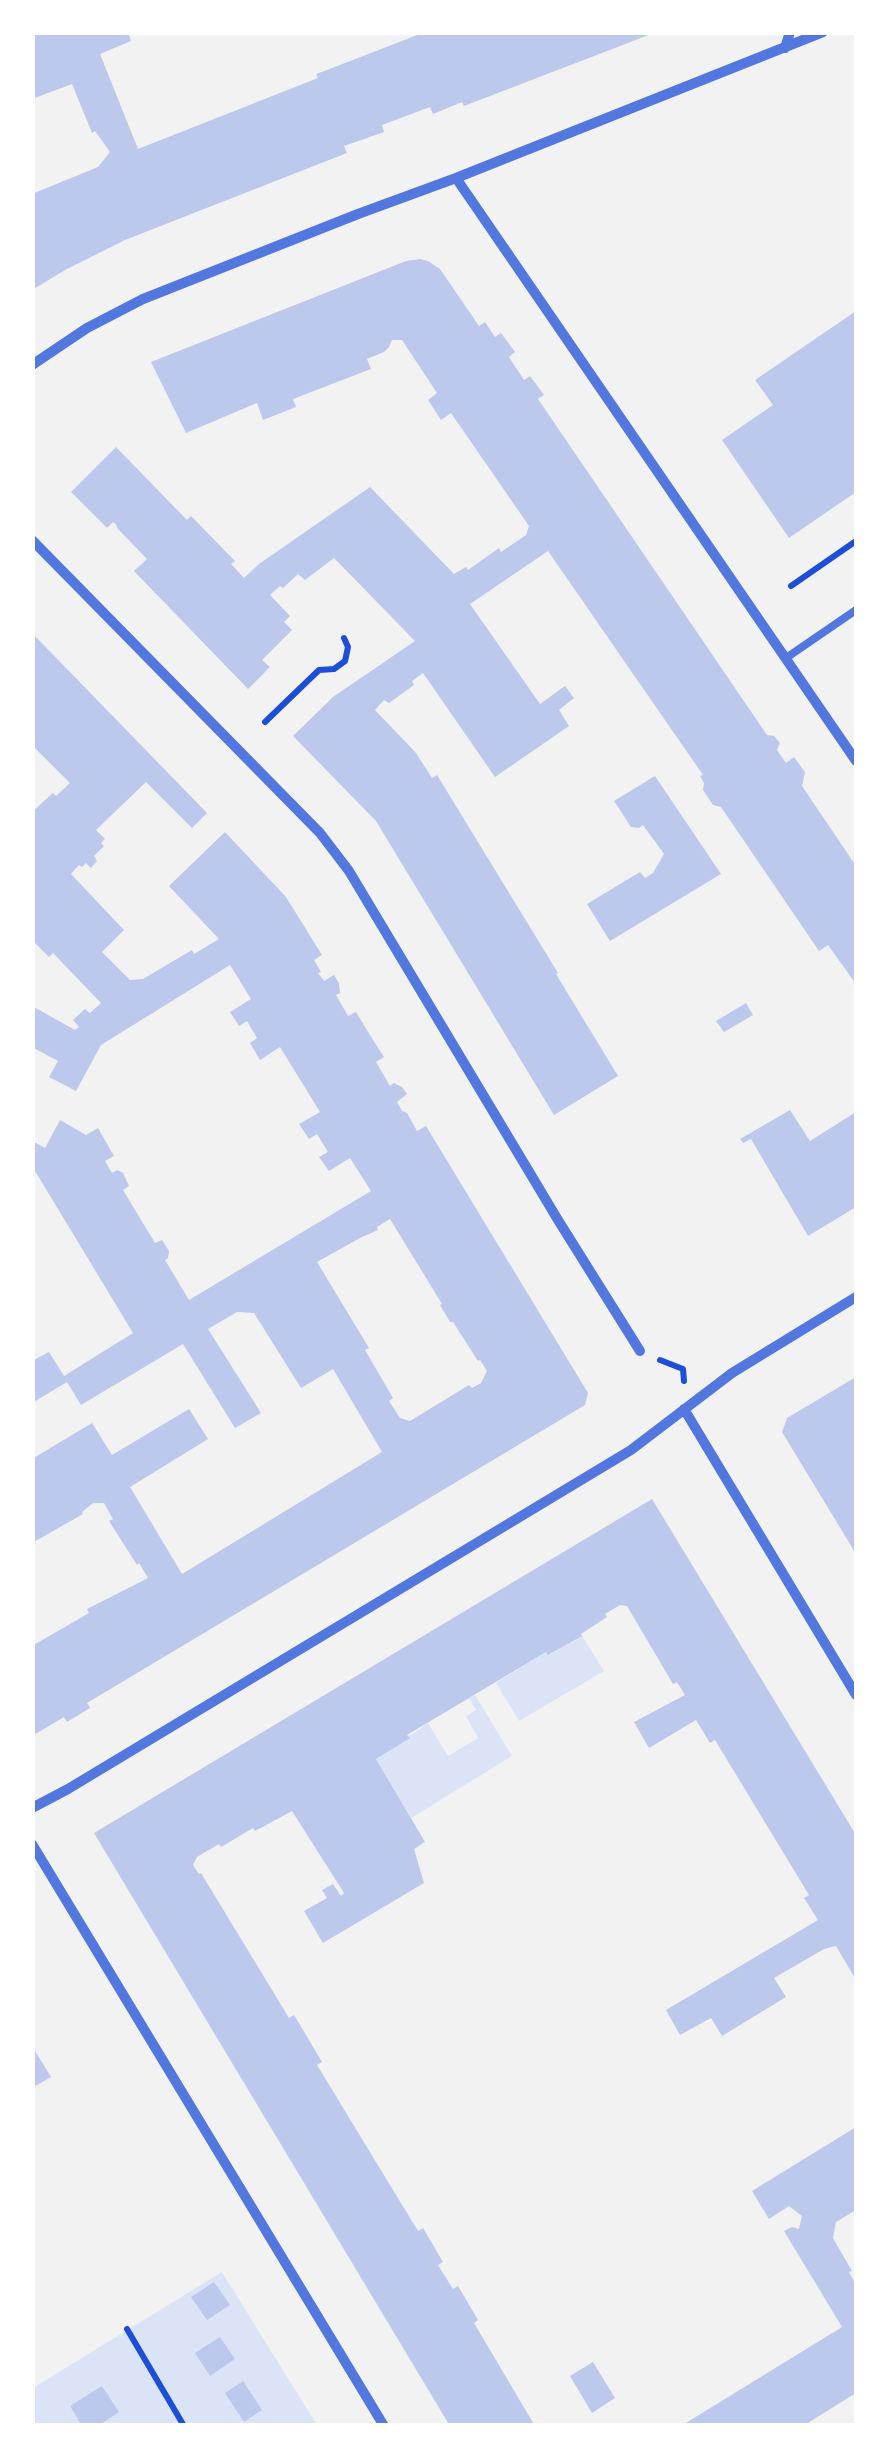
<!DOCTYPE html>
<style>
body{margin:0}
#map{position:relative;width:889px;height:2458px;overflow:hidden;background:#f2f2f2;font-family:Manrope,sans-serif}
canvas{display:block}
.frame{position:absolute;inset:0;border:35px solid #fff;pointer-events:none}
</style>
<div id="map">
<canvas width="889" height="2458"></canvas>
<div class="frame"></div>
</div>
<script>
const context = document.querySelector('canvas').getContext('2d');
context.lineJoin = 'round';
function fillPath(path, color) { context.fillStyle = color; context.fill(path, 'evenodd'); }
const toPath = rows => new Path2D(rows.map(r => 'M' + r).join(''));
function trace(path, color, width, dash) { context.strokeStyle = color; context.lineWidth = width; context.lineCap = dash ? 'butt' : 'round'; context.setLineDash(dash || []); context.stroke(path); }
const green = toPath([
 [582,1636,604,1671,519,1721,496,1683,546,1652,549,1655],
 [475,1695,512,1756,411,1818,376,1759,428,1723,448,1756,478,1738,466,1716,476,1710,469,1698],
 [222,2272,317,2425,33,2426,33,2388]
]);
const building = toPath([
 [32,32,128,32,131,41,100,54,138,149,318,78,316,74,327,70,425,32,654,33,464,106,462,102,433,114,430,107,382,125,384,132,344,146,347,153,125,240,65,270,32,290,32,194,98,167,110,152,95,131,92,133,72,84,32,99],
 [420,259,428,261,440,269,479,326,485,322,495,337,501,333,515,352,509,357,524,380,530,376,544,395,538,399,767,735,774,736,780,743,777,750,786,763,794,757,805,772,802,786,856,866,856,984,828,945,819,951,721,807,713,805,703,790,704,783,700,776,703,775,548,551,470,604,540,704,565,686,574,698,559,710,569,726,495,777,423,673,412,681,414,685,389,703,384,700,375,710,416,753,432,778,437,775,558,973,556,974,618,1076,554,1115,376,821,293,736,333,697,415,641,334,558,305,580,298,574,283,588,280,586,270,595,290,616,284,622,292,630,262,660,270,667,248,689,134,571,147,559,117,528,116,524,113,522,107,528,71,492,116,447,187,520,191,516,235,561,231,564,244,578,259,564,370,487,454,574,466,567,468,570,499,548,501,552,526,535,529,526,451,413,441,420,428,400,437,393,402,340,392,340,389,347,384,352,367,359,371,369,293,399,296,407,263,420,257,403,186,433,151,362,406,261],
 [856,311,856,492,789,538,722,440,773,405,755,380],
 [32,633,207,813,192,828,146,782,96,830,105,839,101,843,104,846,94,856,97,861,91,868,86,863,82,867,79,865,71,874,124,930,102,952,130,980,143,979,192,950,194,954,219,939,169,886,225,832,286,897,322,955,314,960,321,972,318,973,324,981,334,975,339,983,340,993,336,995,348,1016,356,1012,370,1035,384,1057,376,1062,390,1086,394,1083,402,1087,407,1094,397,1102,402,1111,407,1113,417,1131,426,1126,588,1393,585,1405,87,1703,90,1708,67,1722,64,1717,32,1736,32,1646,89,1613,87,1609,148,1578,139,1563,137,1565,109,1521,113,1519,104,1503,93,1503,82,1512,83,1514,32,1543,32,1459,92,1423,112,1455,189,1409,208,1439,130,1487,182,1574,382,1452,333,1369,301,1388,254,1313,237,1312,208,1329,261,1413,235,1428,183,1344,81,1405,67,1382,32,1403,32,1361,49,1352,64,1376,133,1333,32,1166,32,1141,45,1148,60,1120,86,1135,98,1128,114,1156,105,1161,112,1173,117,1170,123,1173,129,1186,123,1190,155,1243,162,1240,169,1251,168,1258,165,1260,189,1300,371,1191,350,1158,329,1171,319,1157,328,1152,317,1134,309,1139,299,1124,320,1112,280,1047,260,1060,250,1043,257,1038,247,1021,239,1026,230,1012,251,999,230,965,101,1045,76,1091,49,1077,58,1061,32,1047,32,1006,75,1030,79,1027,73,1020,85,1009,90,1013,101,1003,53,953,49,957,32,940,32,812,53,793,56,796,70,783,32,745],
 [390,1219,442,1304,440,1305,450,1322,453,1322,478,1361,480,1360,487,1371,481,1383,472,1388,469,1385,410,1421,400,1418,389,1401,393,1398,365,1350,369,1348,317,1262,360,1238,378,1230,377,1227],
 [655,776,721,874,610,941,587,904,640,872,645,878,653,873,664,854,643,825,639,828,631,827,614,801],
 [746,1003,753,1015,724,1032,716,1021],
 [790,1110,810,1141,856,1112,856,1207,808,1236,751,1139,743,1143,740,1139],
 [856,1377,856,1554,782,1432,787,1418],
 [652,1499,856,1835,856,1980,836,1946,824,1949,774,1978,786,1997,722,2036,711,2018,680,2035,666,2010,818,1920,804,1898,809,1895,715,1740,710,1743,696,1720,649,1748,634,1722,685,1695,677,1682,673,1684,627,1606,620,1605,605,1614,607,1617,581,1634,582,1636,548,1655,546,1652,407,1735,410,1738,376,1759,425,1842,414,1849,424,1883,323,1943,304,1911,327,1898,322,1890,333,1884,341,1896,344,1893,292,1811,255,1831,253,1828,221,1847,219,1844,197,1857,193,1865,199,1874,201,1873,289,2018,294,2015,303,2030,322,2062,317,2065,418,2231,423,2228,443,2262,438,2265,453,2289,458,2286,478,2320,474,2323,535,2426,450,2426,94,1833],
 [32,2046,51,2077,32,2088],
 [856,2127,856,2210,836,2222,833,2238,852,2271,849,2272,856,2285,856,2393,803,2426,681,2426,842,2327,784,2231,792,2227,799,2229,802,2216,789,2206,769,2219,752,2191],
 [214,2282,230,2305,207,2320,191,2297],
 [220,2337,235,2359,210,2376,195,2353],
 [593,2362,615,2398,592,2413,570,2376],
 [243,2381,262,2410,244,2422,225,2393],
 [102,2386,119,2412,98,2426,82,2426,70,2406]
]);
const path = toPath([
 [791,586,856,541],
 [265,722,319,670,334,669,345,661,348,647,344,638],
 [660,1360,683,1369,684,1381],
 [127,2329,184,2426]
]);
const service = toPath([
 [786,658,856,610]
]);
const minor = toPath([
 [785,48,790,32],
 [456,178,856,761],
 [32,365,87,328,143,299,358,214,456,178,823,32],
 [32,540,320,833,349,871,558,1220,640,1351],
 [684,1409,856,1695],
 [32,1808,68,1789,631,1450,732,1373,856,1297],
 [32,1844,384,2426]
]);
fillPath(green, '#dbe4f7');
fillPath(building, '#bdc9ec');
trace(path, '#1d4ed8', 6);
trace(service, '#5277de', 8);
trace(minor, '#5277de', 10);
</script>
